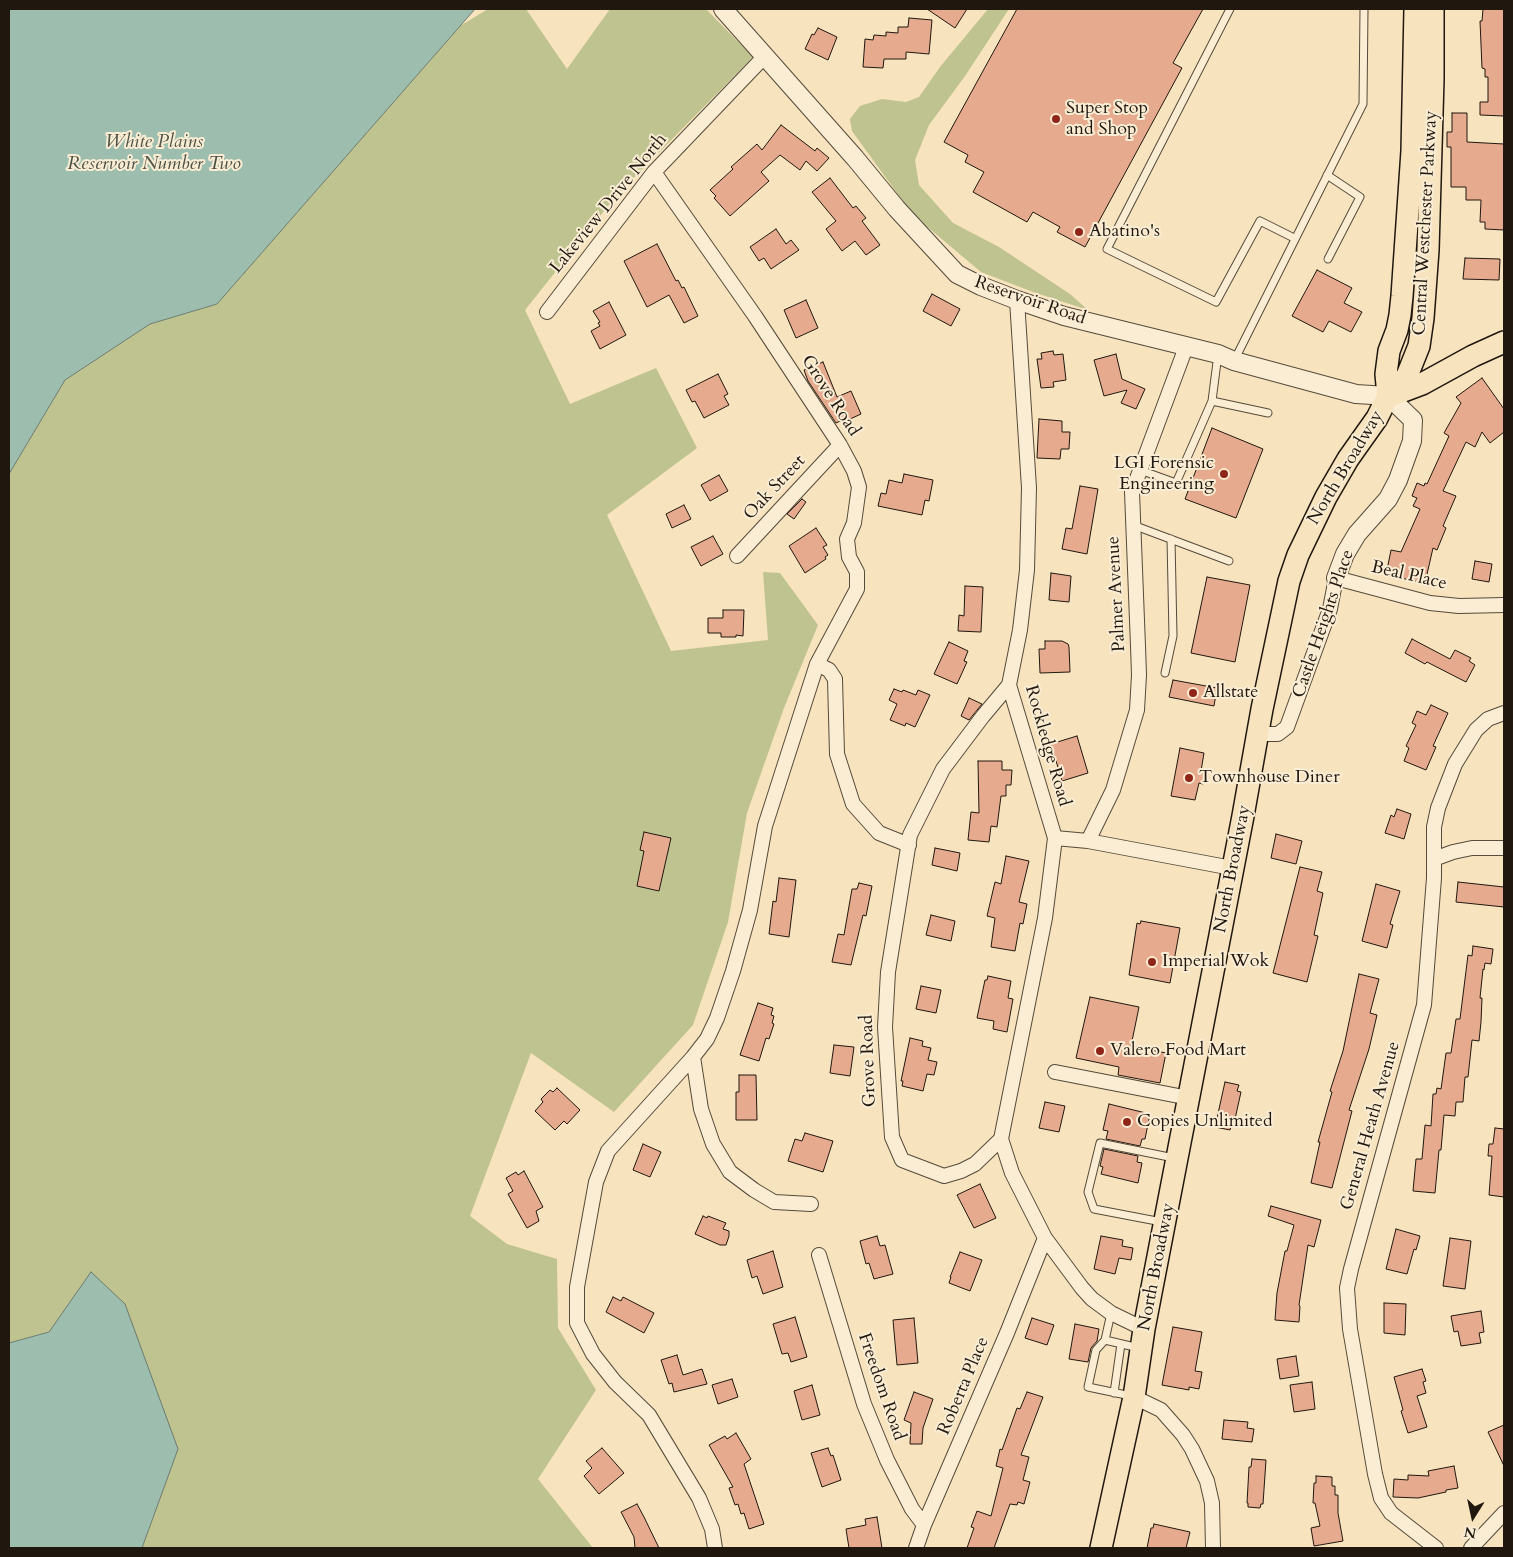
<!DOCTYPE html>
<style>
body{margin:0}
#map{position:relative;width:1513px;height:1557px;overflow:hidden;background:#f7e3bd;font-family:Cardo,serif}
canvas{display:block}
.frame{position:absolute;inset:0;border:10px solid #20170f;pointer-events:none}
.north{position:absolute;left:1448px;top:1492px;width:50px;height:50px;-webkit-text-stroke:4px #faedd4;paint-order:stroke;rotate:190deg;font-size:14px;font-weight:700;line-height:20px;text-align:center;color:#20170f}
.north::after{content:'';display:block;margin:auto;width:18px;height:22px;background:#20170f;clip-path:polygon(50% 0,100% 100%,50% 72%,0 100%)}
</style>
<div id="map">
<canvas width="1513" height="1557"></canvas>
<div class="frame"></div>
<div class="north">N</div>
</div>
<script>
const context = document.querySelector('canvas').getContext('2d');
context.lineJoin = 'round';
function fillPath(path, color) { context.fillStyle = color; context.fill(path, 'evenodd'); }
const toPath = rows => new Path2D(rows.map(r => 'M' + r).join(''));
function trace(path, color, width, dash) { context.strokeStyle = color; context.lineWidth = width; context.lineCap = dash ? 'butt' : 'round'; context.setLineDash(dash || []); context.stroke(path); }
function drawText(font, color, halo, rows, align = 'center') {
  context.font = font + ' Cardo,serif'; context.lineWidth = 4; context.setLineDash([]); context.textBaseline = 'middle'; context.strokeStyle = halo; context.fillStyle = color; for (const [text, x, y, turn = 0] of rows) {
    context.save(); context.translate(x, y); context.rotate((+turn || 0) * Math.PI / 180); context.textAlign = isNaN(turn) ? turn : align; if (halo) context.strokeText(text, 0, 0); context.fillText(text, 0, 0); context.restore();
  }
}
const green = toPath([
 [488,9,526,9,567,69,610,9,706,9,753,57,616,196,525,310,570,404,656,368,697,448,607,515,671,651,768,640,763,572,780,573,818,625,784,708,747,813,728,922,693,1025,614,1112,531,1053,470,1216,507,1244,557,1259,558,1328,596,1390,538,1479,593,1548,142,1548,178,1449,91,1273,49,1332,9,1343,9,474,65,380,150,324,217,304,460,26],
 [988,9,1009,9,965,76,929,125,915,160,919,185,953,223,999,247,1070,294,1088,310,1033,292,981,272,912,214,852,131,850,119,860,106,882,99,906,102,919,97,940,67]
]);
const water = toPath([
 [9,9,475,9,217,304,150,324,65,380,9,474,9,9],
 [91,1272,125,1304,178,1449,142,1548,9,1548,9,1343,49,1332,91,1272]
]);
const building = toPath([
 [927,9,967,9,955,28,927,9],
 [1017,9,1203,9,1173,63,1182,68,1085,247,1057,232,1060,227,1033,212,1027,222,973,192,984,172,965,162,968,155,944,142,1017,9],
 [1483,9,1504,9,1504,116,1480,115,1480,102,1488,102,1488,77,1485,77,1485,69,1482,68,1480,21,1482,21,1483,9],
 [909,18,932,20,929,54,906,52,906,59,884,59,883,68,863,67,865,39,873,40,874,35,886,36,886,32,898,33,898,27,908,27,909,18],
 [818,28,837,37,828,60,805,49,812,34,814,35,818,28],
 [1452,113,1467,113,1467,142,1504,144,1504,230,1485,229,1485,222,1480,222,1481,200,1466,200,1466,187,1451,187,1451,147,1447,147,1447,132,1452,132,1452,113],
 [781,125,815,151,817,148,829,158,817,171,806,161,800,170,780,155,761,172,769,181,730,216,714,198,716,196,710,190,733,169,731,167,757,144,762,150,781,125],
 [830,178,853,208,856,206,866,218,862,221,880,245,866,255,855,241,842,251,826,229,836,221,812,192,830,178],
 [776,229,786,244,791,240,799,250,771,269,764,258,759,261,750,247,776,229],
 [657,244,676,281,678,280,682,288,684,287,698,316,684,323,669,295,647,307,624,261,657,244],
 [1465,258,1500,259,1499,280,1463,279,1465,258],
 [1317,270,1352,288,1344,303,1362,312,1351,332,1329,321,1323,332,1292,316,1317,270],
 [932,294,960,309,951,326,923,311,932,294],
 [806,300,818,328,796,338,784,310,806,300],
 [609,302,626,335,600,349,591,331,600,326,598,323,600,322,593,311,609,302],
 [1053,351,1054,355,1063,354,1066,380,1053,382,1054,387,1041,388,1037,359,1042,359,1041,353,1053,351],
 [1116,354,1122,379,1145,389,1136,409,1121,403,1127,390,1104,396,1094,360,1116,354],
 [823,362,837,397,851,391,861,414,848,420,847,418,836,423,808,381,804,370,823,362],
 [718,374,728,394,724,396,729,405,704,418,695,401,692,402,686,390,718,374],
 [1482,378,1504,409,1504,432,1490,443,1482,432,1475,447,1466,442,1443,491,1456,496,1443,526,1446,528,1437,550,1433,548,1425,583,1386,575,1391,550,1401,552,1420,509,1413,506,1417,498,1412,496,1417,483,1424,486,1425,483,1427,484,1449,436,1444,433,1461,403,1456,397,1482,378],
 [1039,419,1062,421,1062,432,1070,432,1069,449,1061,449,1060,459,1037,458,1039,419],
 [1212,428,1263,449,1236,518,1185,499,1212,428],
 [904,474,933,480,929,501,925,500,922,515,878,506,881,493,886,494,889,480,902,483,904,474],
 [719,475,728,491,710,501,701,485,719,475],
 [1080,486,1098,489,1087,554,1062,549,1066,528,1072,529,1080,486],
 [802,499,806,502,794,519,787,514,802,499],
 [684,505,691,519,672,528,666,514,684,505],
 [816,528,827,545,823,547,828,555,825,557,826,559,805,573,789,546,816,528],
 [713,536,723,554,701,566,691,547,713,536],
 [1475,561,1492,564,1489,582,1472,579,1475,561],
 [1051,573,1071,576,1069,602,1049,600,1051,573],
 [1207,577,1250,585,1235,662,1191,653,1207,577],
 [965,586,983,587,981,632,958,631,959,615,964,616,965,586],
 [723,610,744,610,743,636,736,635,736,637,721,637,721,633,708,633,708,618,723,618,723,610],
 [1412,639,1450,659,1455,650,1471,658,1469,661,1475,665,1466,682,1427,662,1425,664,1405,653,1412,639],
 [1045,641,1062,641,1068,644,1069,647,1070,672,1040,673,1039,649,1045,649,1045,641],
 [949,642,968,651,964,661,967,662,957,684,934,674,949,642],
 [1173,680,1217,688,1214,706,1169,697,1173,680],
 [894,689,902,692,903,690,916,695,918,690,930,695,915,727,906,723,905,726,890,720,897,704,889,700,894,689],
 [969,698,982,704,969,720,961,716,969,698],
 [1431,705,1448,713,1433,746,1436,747,1426,770,1404,761,1409,748,1406,746,1416,725,1412,723,1417,711,1426,715,1431,705],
 [1077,736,1088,773,1062,781,1051,744,1077,736],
 [1180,748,1204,753,1201,771,1205,772,1203,784,1199,783,1195,800,1171,796,1180,748],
 [978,761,1002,761,1002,770,1012,770,1011,785,1006,785,1006,796,1001,796,997,827,991,826,989,842,968,840,971,812,979,813,978,761],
 [1397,809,1411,814,1404,839,1385,833,1391,815,1394,817,1397,809],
 [644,832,671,838,659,891,637,886,644,851,640,850,644,832],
 [1276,834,1302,841,1296,864,1271,858,1276,834],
 [935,848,960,853,957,871,932,865,935,848],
 [1006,856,1029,861,1019,902,1027,904,1023,924,1020,923,1015,951,991,947,995,918,987,916,995,882,1001,884,1006,856],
 [1300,867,1322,872,1317,891,1323,893,1314,935,1318,936,1307,982,1273,973,1300,867],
 [779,878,796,880,789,937,769,934,773,901,776,902,779,878],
 [1458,882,1504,887,1504,907,1456,902,1458,882],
 [859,883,872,886,866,916,863,915,851,965,832,962,838,934,844,935,852,889,857,889,859,883],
 [1376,884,1400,891,1390,924,1393,925,1387,948,1362,941,1376,884],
 [931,915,955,921,951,941,926,935,931,915],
 [1141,921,1180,928,1170,983,1129,975,1137,923,1140,924,1141,921],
 [1473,946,1493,949,1491,964,1485,963,1484,970,1483,969,1480,998,1482,998,1481,1022,1479,1041,1472,1040,1468,1077,1465,1077,1463,1102,1456,1102,1455,1116,1444,1115,1441,1150,1439,1150,1435,1193,1413,1191,1416,1159,1422,1159,1425,1125,1431,1126,1433,1094,1436,1094,1437,1088,1441,1089,1446,1053,1451,1053,1456,1019,1460,1019,1468,955,1472,956,1473,946],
 [1359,974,1379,979,1370,1013,1377,1015,1369,1049,1349,1110,1352,1111,1332,1188,1311,1183,1320,1142,1318,1142,1332,1092,1330,1091,1343,1051,1359,974],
 [988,976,1011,981,1008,998,1013,999,1007,1032,993,1029,994,1021,977,1018,985,980,987,980,988,976],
 [921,986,941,990,936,1013,916,1009,921,986],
 [1090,997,1139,1007,1131,1046,1166,1053,1160,1083,1118,1075,1119,1067,1076,1058,1090,997],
 [758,1003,773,1008,771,1015,774,1016,772,1023,774,1024,769,1039,766,1038,759,1061,740,1055,758,1003],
 [910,1038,923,1041,922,1046,931,1048,928,1060,937,1062,934,1075,927,1074,923,1091,902,1086,903,1081,901,1081,910,1038],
 [834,1045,854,1047,850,1076,830,1073,834,1045],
 [739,1075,756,1075,757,1120,736,1120,736,1092,739,1092,739,1075],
 [1225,1082,1239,1085,1237,1091,1241,1092,1235,1119,1233,1119,1230,1130,1215,1127,1225,1082],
 [557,1088,580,1110,567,1124,564,1121,555,1130,535,1111,543,1102,541,1099,550,1090,553,1092,557,1088],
 [1045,1102,1065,1106,1059,1132,1039,1128,1045,1102],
 [1109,1104,1150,1114,1145,1139,1142,1139,1140,1146,1106,1139,1108,1131,1103,1130,1109,1104],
 [1495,1128,1504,1129,1504,1197,1489,1195,1492,1156,1488,1156,1489,1144,1493,1144,1495,1128],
 [805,1133,833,1141,823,1172,788,1161,795,1139,802,1141,805,1133],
 [643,1144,661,1152,650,1177,633,1170,643,1144],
 [1104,1149,1138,1156,1137,1162,1142,1163,1138,1183,1101,1174,1103,1167,1100,1166,1104,1149],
 [524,1171,543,1207,536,1211,539,1221,527,1228,508,1194,513,1191,506,1178,516,1172,518,1175,524,1171],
 [980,1184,996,1218,974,1228,957,1195,980,1184],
 [1271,1206,1321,1220,1314,1247,1308,1245,1299,1305,1300,1306,1299,1322,1275,1320,1277,1293,1285,1251,1287,1251,1294,1225,1268,1216,1271,1206],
 [703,1216,707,1218,708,1216,726,1223,723,1229,729,1231,729,1236,726,1245,720,1245,695,1234,703,1216],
 [1396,1229,1420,1236,1416,1250,1414,1249,1407,1274,1386,1269,1396,1229],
 [877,1236,880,1246,885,1245,893,1274,874,1279,869,1263,866,1264,860,1241,877,1236],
 [1101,1236,1123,1240,1122,1246,1133,1248,1131,1260,1119,1258,1115,1274,1094,1269,1101,1236],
 [1450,1238,1471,1241,1465,1289,1443,1286,1450,1238],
 [773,1251,783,1287,763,1294,757,1276,752,1278,747,1260,773,1251],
 [960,1252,982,1260,970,1291,949,1283,951,1277,950,1277,960,1252],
 [613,1297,621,1301,623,1297,654,1313,644,1333,606,1312,613,1297],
 [1384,1303,1406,1304,1405,1335,1384,1333,1384,1303],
 [1481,1311,1484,1332,1479,1333,1481,1343,1461,1346,1458,1331,1454,1332,1451,1316,1481,1311],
 [795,1317,807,1357,791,1362,788,1353,782,1354,773,1324,795,1317],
 [914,1318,918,1363,897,1365,893,1320,914,1318],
 [1032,1318,1054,1325,1047,1345,1025,1338,1032,1318],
 [1075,1324,1099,1329,1097,1341,1091,1348,1088,1362,1069,1359,1075,1324],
 [1173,1327,1202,1332,1195,1371,1202,1372,1199,1389,1189,1387,1189,1390,1162,1385,1173,1327],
 [677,1355,683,1375,702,1369,707,1384,674,1392,672,1383,669,1384,661,1360,677,1355],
 [1296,1356,1299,1376,1280,1379,1277,1359,1296,1356],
 [1422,1369,1426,1381,1423,1382,1426,1393,1417,1396,1427,1427,1408,1433,1401,1411,1403,1410,1394,1377,1422,1369],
 [732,1379,738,1397,718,1404,712,1385,732,1379],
 [1312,1382,1315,1409,1294,1412,1290,1385,1312,1382],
 [812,1385,820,1415,802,1420,794,1391,812,1385],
 [914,1392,933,1399,923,1428,922,1444,910,1444,911,1423,904,1420,914,1392],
 [1027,1392,1043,1397,1021,1455,1029,1457,1023,1480,1030,1482,1024,1504,1018,1502,1017,1505,1010,1504,994,1548,967,1548,974,1528,971,1527,977,1511,991,1516,1003,1468,996,1466,1000,1449,1002,1450,1017,1408,1020,1409,1027,1392],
 [1224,1420,1248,1422,1247,1428,1254,1429,1252,1442,1222,1439,1224,1420],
 [1504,1425,1504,1466,1488,1432,1504,1425],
 [736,1433,751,1459,744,1464,764,1524,749,1529,744,1513,741,1514,738,1504,735,1505,729,1488,733,1487,709,1445,725,1436,727,1439,736,1433],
 [602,1448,624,1473,599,1494,584,1476,592,1468,586,1461,602,1448],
 [828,1448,831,1456,833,1455,841,1480,822,1487,811,1453,828,1448],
 [1252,1459,1266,1460,1263,1504,1261,1504,1260,1508,1248,1507,1248,1503,1247,1503,1249,1467,1251,1467,1252,1459],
 [1454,1466,1458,1488,1446,1490,1446,1492,1418,1498,1393,1497,1394,1479,1408,1480,1408,1475,1429,1476,1428,1471,1454,1466],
 [1316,1476,1332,1477,1332,1486,1335,1486,1335,1495,1338,1495,1338,1513,1343,1541,1314,1546,1311,1528,1320,1526,1315,1503,1313,1503,1314,1483,1316,1483,1316,1476],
 [637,1504,644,1517,659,1548,635,1548,634,1537,621,1512,637,1504],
 [877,1517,882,1548,849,1548,846,1529,866,1525,865,1519,877,1517],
 [1154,1524,1190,1532,1186,1548,1147,1548,1151,1528,1153,1528,1154,1524]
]);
const service = toPath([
 [1230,9,1107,249,1216,302,1260,221,1294,238],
 [1327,175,1360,197,1328,259],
 [1234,361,1363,104,1364,9],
 [1212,401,1268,413],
 [1140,470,1176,483,1212,401,1218,354],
 [1133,525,1229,561],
 [1165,673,1173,636,1171,539],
 [1162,1222,1094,1209,1088,1192,1100,1143,1174,1158],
 [1111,1313,1105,1340,1096,1350,1088,1387,1131,1396],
 [1105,1340,1139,1348],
 [1114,1393,1121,1344]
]);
const minor = toPath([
 [654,172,755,316,840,445,854,471,859,487,854,523,847,539,849,557,857,572,857,589,817,664,765,826,750,910,733,971,717,1018,707,1039,693,1057,608,1151,596,1182,577,1287,577,1323,593,1354,615,1382,649,1415,699,1498,712,1529,715,1548],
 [1017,300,1029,488,1027,570,1020,630,1009,685,1055,838,1045,918,1001,1139,1012,1173,1045,1238,1082,1288,1092,1299,1111,1313,1144,1329],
 [547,312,654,172,764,57],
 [737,556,840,445],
 [817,664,829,670,835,679,837,754,853,804,879,833,909,845],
 [1258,734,1278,734,1287,727,1330,609,1336,578,1430,603,1459,606,1504,605],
 [1055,838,1088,841,1232,868],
 [1088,841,1113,790,1137,710,1139,675,1138,646,1132,492,1186,347],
 [1434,859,1453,852,1472,848,1504,848],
 [693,1057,701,1109,713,1144,730,1172,754,1190,774,1202,811,1204],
 [1055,1072,1189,1098],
 [1001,1139,975,1164,961,1171,944,1176,902,1160,892,1137,885,1027,888,972,910,835,943,769,983,716,1009,685],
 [819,1255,864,1404,887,1460,912,1509,924,1525],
 [1134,1397,1161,1410,1183,1435,1192,1449,1207,1481,1212,1503,1213,1548],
 [916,1548,924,1525,1007,1333,1045,1238],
 [1436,1548,1391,1513,1381,1498,1375,1474,1350,1329,1347,1288,1351,1269,1424,1005,1434,878,1434,827,1438,808,1455,764,1476,730,1488,719,1504,713],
 [1471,1548,1504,1513]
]);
const tertiary = toPath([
 [723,9,855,158,897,209,957,274,981,286,1017,300,1064,316,1218,354,1234,361,1356,394,1388,396,1413,420,1412,441,1398,480,1388,499,1357,534,1345,554,1336,578]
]);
const primary = toPath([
 [1393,395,1422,384,1473,356,1504,342],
 [1388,396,1386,374,1389,351,1397,330,1400,315,1402,296,1412,151,1415,9],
 [1101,1548,1134,1397,1144,1329,1243,816,1262,709,1289,581,1298,555,1326,497,1348,459,1377,418,1388,396,1407,376,1419,346,1423,318,1428,250,1433,79,1433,9]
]);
const markers = [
 [1056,119,5,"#8f2418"],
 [1079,232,5,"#8f2418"],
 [1224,474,5,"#8f2418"],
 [1193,693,5,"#8f2418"],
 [1189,778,5,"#8f2418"],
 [1152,962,5,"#8f2418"],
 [1100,1051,5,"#8f2418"],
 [1127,1122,5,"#8f2418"]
];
const poiNames = [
 ["Super Stop",1066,109],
 ["and Shop",1066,130],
 ["Abatino's",1089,232],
 ["LGI Forensic",1214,464,"right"],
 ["Engineering",1214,485,"right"],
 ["Allstate",1203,693],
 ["Townhouse Diner",1199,778],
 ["Imperial Wok",1162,962],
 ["Valero Food Mart",1110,1051],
 ["Copies Unlimited",1137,1122]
];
const streetNames = [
 ["Lakeview Drive North",609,204,-51],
 ["Central Westchester Parkway",1426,223,-87],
 ["Reservoir Road",1030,301,19],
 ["Grove Road",830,396,57],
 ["North Broadway",1346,468,-59],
 ["Oak Street",775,488,-47],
 ["Beal Place",1409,576,13],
 ["Palmer Avenue",1117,594,-93],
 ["Castle Heights Place",1324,624,-71],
 ["Rockledge Road",1047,746,74],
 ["North Broadway",1233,869,-79],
 ["Grove Road",869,1061,-92],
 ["General Heath Avenue",1371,1126,-74],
 ["North Broadway",1157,1267,-79],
 ["Roberta Place",964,1386,-67],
 ["Freedom Road",881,1387,71]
];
const waterNames = [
 ["White Plains",154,143],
 ["Reservoir Number Two",154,165]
];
fillPath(green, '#bfc38f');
fillPath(water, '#9dbeaf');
trace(water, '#6b7b6f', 1);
fillPath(building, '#e6ab8e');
trace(building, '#20170f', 1);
trace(service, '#564a3a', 9);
trace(minor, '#564a3a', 16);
trace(tertiary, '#564a3a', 20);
trace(primary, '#20170f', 24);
trace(service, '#faedd4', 7);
trace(minor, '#faedd4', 14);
trace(tertiary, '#faedd4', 18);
trace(primary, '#f7e3bd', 21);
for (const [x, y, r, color] of markers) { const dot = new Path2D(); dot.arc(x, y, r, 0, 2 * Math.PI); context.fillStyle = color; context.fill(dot); trace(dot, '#faedd4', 2); }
drawText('18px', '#20170f', '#faedd4', poiNames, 'left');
drawText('18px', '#20170f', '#faedd4', streetNames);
drawText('italic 19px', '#4c5147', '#faedd4', waterNames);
</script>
